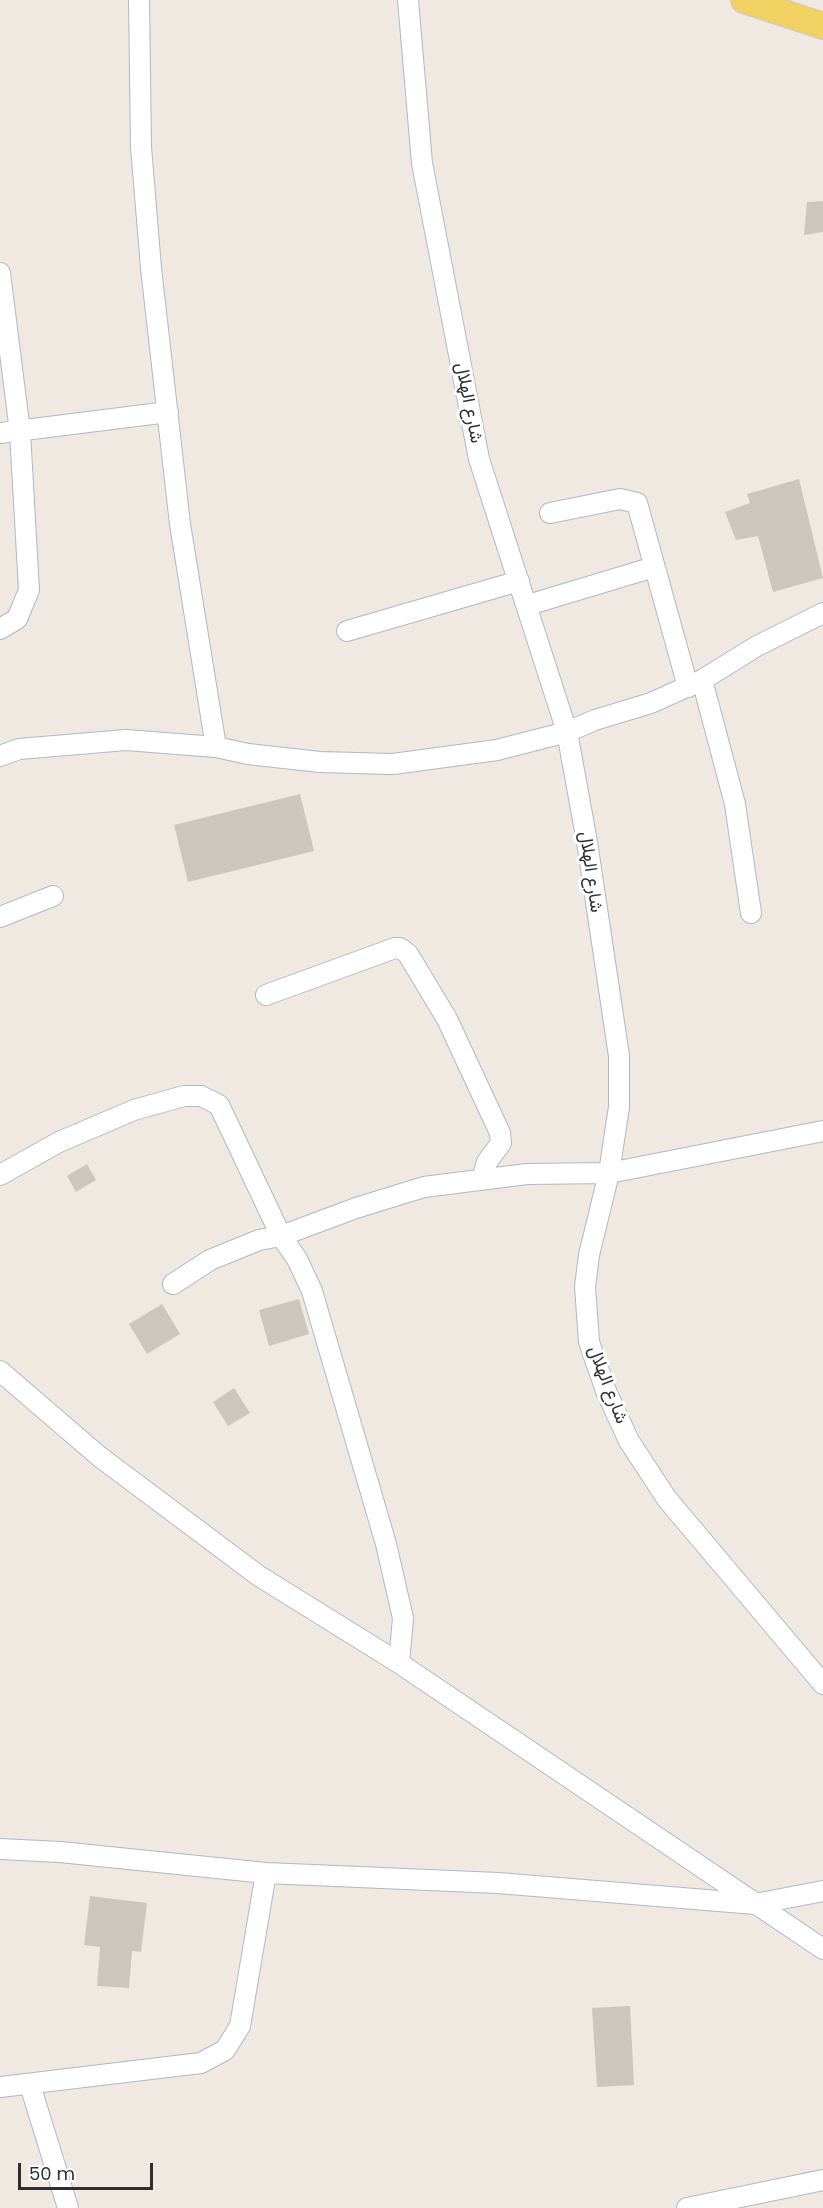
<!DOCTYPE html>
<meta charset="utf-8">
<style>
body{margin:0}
#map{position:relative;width:823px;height:2208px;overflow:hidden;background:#efe9e1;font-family:Poppins,sans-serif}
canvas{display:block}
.scale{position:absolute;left:18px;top:2163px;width:135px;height:27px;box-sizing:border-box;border:3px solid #2e2e2e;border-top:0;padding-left:8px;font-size:18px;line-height:21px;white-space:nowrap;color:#2e2e2e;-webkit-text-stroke:4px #fff;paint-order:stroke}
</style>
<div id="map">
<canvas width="823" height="2208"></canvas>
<div class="scale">50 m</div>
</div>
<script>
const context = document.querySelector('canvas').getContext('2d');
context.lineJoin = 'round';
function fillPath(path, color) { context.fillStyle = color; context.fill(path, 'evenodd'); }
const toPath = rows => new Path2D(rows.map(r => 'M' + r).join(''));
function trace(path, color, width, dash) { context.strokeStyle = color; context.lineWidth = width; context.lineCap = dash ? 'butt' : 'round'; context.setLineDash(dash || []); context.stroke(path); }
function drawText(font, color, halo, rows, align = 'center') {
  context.font = font + ' Poppins,Vazirmatn,sans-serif'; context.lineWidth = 6; context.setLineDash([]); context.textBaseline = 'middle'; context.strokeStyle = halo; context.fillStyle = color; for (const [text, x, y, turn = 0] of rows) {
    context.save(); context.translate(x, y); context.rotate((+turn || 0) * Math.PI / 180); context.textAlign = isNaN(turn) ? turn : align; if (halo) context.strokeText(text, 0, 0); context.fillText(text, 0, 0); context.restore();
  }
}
const building = toPath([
 [823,201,823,232,804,235,807,202],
 [799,479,823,578,773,592,758,536,736,540,725,512,750,503,747,494],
 [300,794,314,851,188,882,174,825],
 [87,1164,96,1180,76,1192,67,1176],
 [299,1299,309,1334,269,1346,259,1310],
 [162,1304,180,1334,147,1354,129,1324],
 [234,1388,250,1413,228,1426,213,1402],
 [90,1896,147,1903,141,1952,132,1951,129,1988,97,1986,100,1947,84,1945],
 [630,2006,634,2085,597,2087,592,2008]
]);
const minor = toPath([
 [139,0,141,147,151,268,180,524,216,747],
 [408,0,422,163,479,459,567,732,587,842,619,1056,619,1107,609,1173,589,1255,585,1287,589,1342,606,1391,629,1441,667,1499,823,1684],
 [0,273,20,432,29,590,17,619,0,629],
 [0,433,168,412],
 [550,513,620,499,637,503,688,687],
 [528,605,654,567],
 [347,631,519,581],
 [702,680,735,804,751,913],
 [0,756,19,749,126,740,216,747,248,754,320,762,393,764,497,750,567,732,595,720,651,703,702,680,757,646,823,613],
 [0,917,53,896],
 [266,995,395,948,400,948,408,954,447,1019,500,1133,501,1143,487,1162,482,1179],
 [0,1175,59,1142,134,1110,184,1096,201,1096,219,1105,281,1236,297,1259,312,1291,386,1544,403,1618,399,1663],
 [173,1284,210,1260,259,1240,281,1236,356,1208,424,1187,527,1174,609,1173,823,1131],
 [0,1371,100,1457,259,1576,399,1663,823,1949],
 [0,1849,60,1852,266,1873,498,1883,755,1904,823,1891],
 [30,2085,68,2208],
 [0,2087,201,2063,225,2050,240,2026,266,1873],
 [687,2208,823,2180]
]);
const major = toPath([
 [744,0,823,26]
]);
const streetNames = [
 ["شارع الهلال",468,403,79],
 ["شارع الهلال",590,872,82],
 ["شارع الهلال",607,1385,69]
];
fillPath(building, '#cbc7bf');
trace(minor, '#b4b7c1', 22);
trace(major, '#c9c9c9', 28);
trace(minor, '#fff', 20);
trace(major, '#f2d163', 26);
drawText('18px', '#2e2e2e', '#fff', streetNames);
</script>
